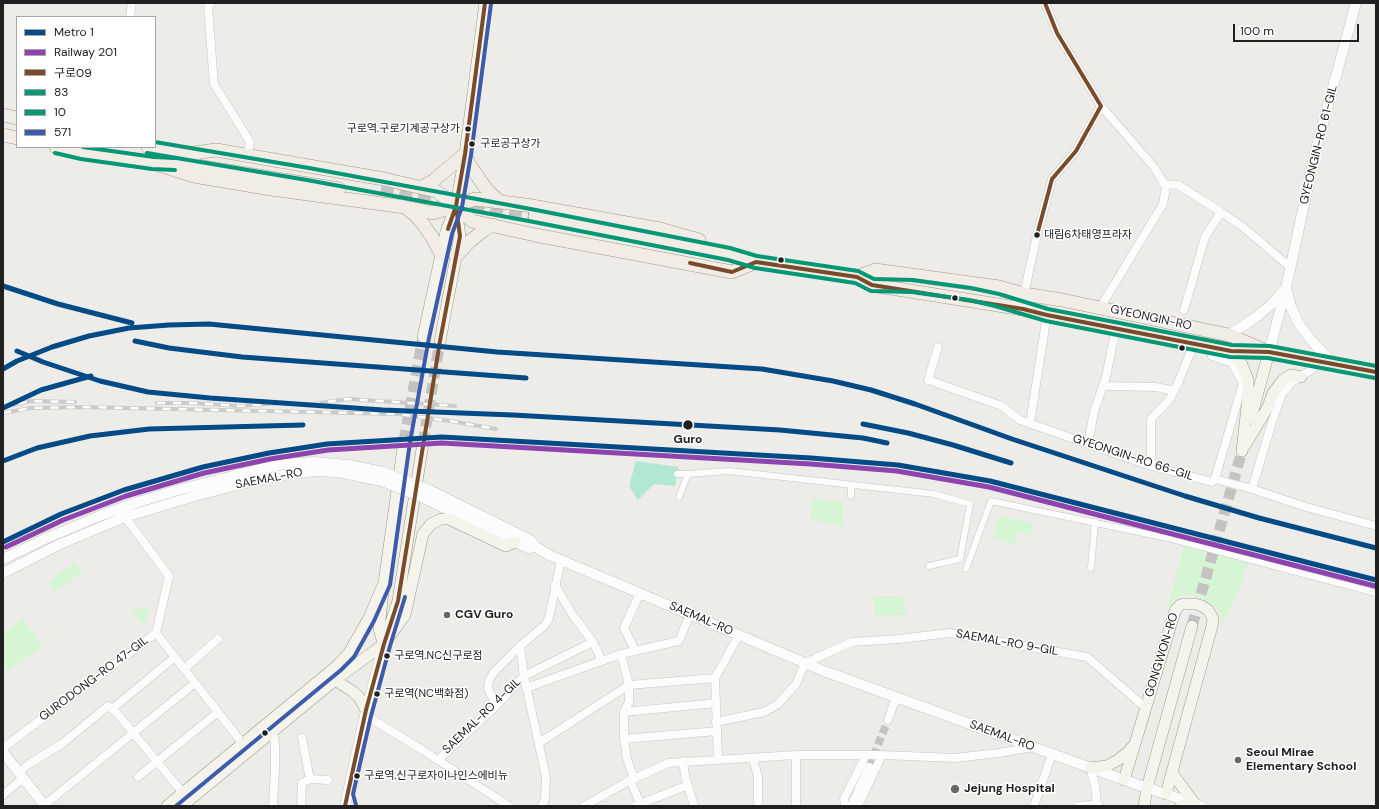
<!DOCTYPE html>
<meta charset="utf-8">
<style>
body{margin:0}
#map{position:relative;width:1379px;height:809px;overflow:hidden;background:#eeece9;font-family:"DM Sans","Noto Sans KR",sans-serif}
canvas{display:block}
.frame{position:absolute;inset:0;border:4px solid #202020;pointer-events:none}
.legend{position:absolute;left:16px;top:16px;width:140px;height:132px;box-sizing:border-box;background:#fff;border:1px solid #a6a6a6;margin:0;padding:5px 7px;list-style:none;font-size:12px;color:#202020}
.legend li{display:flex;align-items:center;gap:8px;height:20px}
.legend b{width:20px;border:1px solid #a6a6a6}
.scale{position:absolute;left:1233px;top:24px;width:126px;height:18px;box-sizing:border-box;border:2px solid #202020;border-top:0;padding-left:5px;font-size:12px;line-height:14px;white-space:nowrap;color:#202020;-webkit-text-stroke:3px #fff;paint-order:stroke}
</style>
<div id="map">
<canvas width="1379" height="809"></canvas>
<div class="frame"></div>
<ul class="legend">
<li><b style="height:5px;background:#004a85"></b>Metro 1</li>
<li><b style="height:5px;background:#8e44ad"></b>Railway 201</li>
<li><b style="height:5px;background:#7a4b2a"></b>구로09</li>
<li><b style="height:5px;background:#009775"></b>83</li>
<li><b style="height:5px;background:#009775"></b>10</li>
<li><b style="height:5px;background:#3d5bab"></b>571</li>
</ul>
<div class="scale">100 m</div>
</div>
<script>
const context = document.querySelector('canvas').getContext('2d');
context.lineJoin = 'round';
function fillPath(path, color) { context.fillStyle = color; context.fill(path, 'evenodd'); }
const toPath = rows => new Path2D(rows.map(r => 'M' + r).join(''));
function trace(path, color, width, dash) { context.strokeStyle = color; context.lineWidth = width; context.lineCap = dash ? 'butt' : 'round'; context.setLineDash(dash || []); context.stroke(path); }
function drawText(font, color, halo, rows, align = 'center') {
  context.font = font + ' "DM Sans","Noto Sans KR",sans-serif'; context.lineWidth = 3; context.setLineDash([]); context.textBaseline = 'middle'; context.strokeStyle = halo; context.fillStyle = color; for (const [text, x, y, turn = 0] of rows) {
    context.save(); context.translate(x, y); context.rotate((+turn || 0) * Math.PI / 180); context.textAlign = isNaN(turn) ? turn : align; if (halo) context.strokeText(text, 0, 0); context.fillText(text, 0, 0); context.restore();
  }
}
const park = toPath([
 [813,498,843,502,843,527,809,519],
 [1000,516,1034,524,1031,536,1020,532,1015,546,992,537],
 [1184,544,1249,560,1240,587,1224,621,1220,621,1221,613,1209,602,1193,595,1182,596,1174,600,1171,607,1168,606],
 [75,562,83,573,54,592,48,582],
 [873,596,904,597,906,615,874,616],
 [149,607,144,626,131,610],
 [23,618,43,646,9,671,3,662,3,634]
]);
const pitch = toPath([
 [636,461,679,467,675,486,654,484,638,500,629,486]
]);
const minorTunnel = toPath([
 [869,767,888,720]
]);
const secondaryTunnel = toPath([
 [404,441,423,337],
 [423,443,440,341],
 [1192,626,1242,451]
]);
const primaryTunnel = toPath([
 [381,188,451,200],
 [472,204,535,216]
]);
const pedestrian = toPath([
 [677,474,688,474],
 [851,496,851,485],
 [679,497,688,474,729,471,934,494,970,504,960,559,929,566],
 [1091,568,1095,522],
 [966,569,991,501,1172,539,1376,593]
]);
const minor = toPath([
 [211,3,208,7,214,84,250,142,247,156],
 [130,17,132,3],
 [1164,184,1178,185,1221,212,1205,237,1184,310],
 [1221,212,1243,227,1290,267],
 [1100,308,1163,204,1166,187,1154,167,1101,106],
 [1023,309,1024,294,1037,235,1052,179,1076,151,1101,106,1057,33,1045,3],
 [938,347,928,380,1002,406,1020,420,1148,465,1212,482,1215,479,1252,489,1306,507,1376,526],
 [1214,348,1212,356,1232,363,1243,383,1215,479],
 [1103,386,1156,387,1174,391],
 [1030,423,1047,315],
 [1088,444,1094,412,1106,377,1116,328],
 [1151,466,1151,419,1170,399,1178,383,1194,344],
 [1252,489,1272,422,1282,394,1291,383,1323,362],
 [555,585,572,614,593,642,602,661],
 [156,633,243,744],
 [520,646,524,676,546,777,545,799,542,806],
 [635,650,624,628,640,593],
 [184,669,218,639],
 [526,688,621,654,679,641,690,614],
 [496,706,488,688,489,680,494,672,520,646,545,625,549,618,561,560],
 [112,709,175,657],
 [624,712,716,703],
 [365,715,424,751,509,806],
 [888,720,896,698],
 [716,722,764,712,778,704,796,684,805,663,852,642,899,639,950,633,1087,657,1146,708],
 [273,731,275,745,275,768,273,806],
 [302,738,310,779,328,780],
 [624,739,717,731],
 [539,743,629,685,621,654],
 [3,748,156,633,169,576,125,517],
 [753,758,758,777,758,806],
 [718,759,715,678,739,635],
 [438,760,496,706,524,676,593,642],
 [683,761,685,776,694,806],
 [1090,768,1095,785,1097,806],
 [19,772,29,764,63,743,108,706,116,712,183,793],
 [138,777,218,712],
 [634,779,627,759,624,739,624,712,629,702,629,685,715,678],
 [630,780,641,805,643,806],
 [3,795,23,778],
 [43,806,195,683],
 [301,806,302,783,310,779],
 [584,806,627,782,668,763,796,755,882,755,955,758,999,753,1033,747],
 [635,806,688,785],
 [796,806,796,755],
 [845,806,844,799,866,755],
 [851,806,869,767],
 [858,806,882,755],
 [1034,806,1052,754],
 [1078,806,1098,804]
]);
const tertiary = toPath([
 [1286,288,1291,307,1299,324,1311,340,1334,365],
 [1229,335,1255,318,1272,304,1284,290],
 [1269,352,1286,288,1316,149,1356,3],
 [429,490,530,540,536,547,549,555,824,671,1124,780,1201,806],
 [428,500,528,548,536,547],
 [3,559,47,538,102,515,138,502,178,490,264,468,284,464,313,462,348,465,383,472],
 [3,573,58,545,125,517,198,495,253,481,294,473,316,471,338,472,382,481],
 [3,752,45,806],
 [345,806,365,715,384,644]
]);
const secondary = toPath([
 [423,337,446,232,456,206,465,154,485,3],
 [440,341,460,236,456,209],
 [1231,351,1242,365,1248,380,1248,398,1242,451],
 [1251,418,1269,352],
 [1244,447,1268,407,1273,393,1283,380,1291,375,1301,377],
 [387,634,398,601,423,443],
 [383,643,379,628,384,583,404,441],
 [335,680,352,691,359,697,366,710],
 [1090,768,1107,766,1118,760,1128,752,1134,745],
 [1172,773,1195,804],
 [1124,780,1175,611,1180,605,1184,604,1195,604,1202,606,1208,610,1211,615,1213,619,1212,626,1166,794],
 [167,806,337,666,349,653,369,618,384,583],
 [182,806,335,680,384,644,405,615,423,534,431,524,441,519,449,519,506,546,515,542],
 [1144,806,1147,788,1192,626],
 [1181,806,1195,804]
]);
const primary = toPath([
 [3,115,17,118],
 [3,135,17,138],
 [56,147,82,153,153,163,191,165,339,189],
 [148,147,194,156],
 [186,154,216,150,384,179,436,191,456,206,472,221,535,235,732,272,756,262],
 [153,163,194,176,271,189,405,207,433,213,475,199,526,205,660,229,699,240],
 [422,187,433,181,465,154,469,164,482,183,488,191,500,202],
 [405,207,415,215,423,224,432,237,441,254],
 [535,216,729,254,756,262,857,277,872,285,1023,309,1047,315,1231,351,1269,352,1376,372],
 [456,256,469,242,484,230,493,225],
 [857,277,875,270,999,287,1024,294,1062,300,1229,335,1263,350]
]);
const rail = toPath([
 [157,403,193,403,240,406,279,403],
 [312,404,348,399,455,406],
 [3,407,31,401,75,402],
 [3,413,31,408,82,407,398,414,450,421,496,429]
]);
const tertiaryBridge = toPath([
 [383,472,429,490],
 [382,481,428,500]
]);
const bus1 = toPath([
 [448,229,456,206,465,154,485,3],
 [1037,235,1052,179,1076,151,1101,106,1057,33,1045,3],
 [690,263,732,272,756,262,857,277,872,285,1023,309,1047,315,1231,351,1269,352,1376,372],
 [345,806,366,710,384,644,398,601,440,341,460,236,456,206]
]);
const bus2 = toPath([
 [55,153,81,159,152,169,175,170],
 [147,153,307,180,534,222,728,260,755,268,855,283,871,291,912,292,969,300,995,306,1046,321,1230,357,1268,358,1375,378]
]);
const bus3 = toPath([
 [155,142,309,168,536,210,730,248,757,256,858,271,874,279,913,280,971,288,999,294,1048,309,1232,345,1270,346,1376,366],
 [83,147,154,157,175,158]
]);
const bus4 = toPath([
 [356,805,353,794,371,716,390,646,405,597],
 [176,806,341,670,354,657,374,621,390,585,410,442,429,338,452,234,462,207,471,155,491,4]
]);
const rail1 = toPath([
 [6,547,63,520,126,496,204,473,270,459,328,450,442,443,811,464,897,471,989,487,1375,586]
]);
const metro1 = toPath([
 [3,286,58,304,132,323],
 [135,341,169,348,242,357,526,378],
 [17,351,43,362,100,381,148,392,210,398,383,410,513,415,780,430,863,438,887,443],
 [3,369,17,361,52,347,89,336,129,328,169,325,209,324,497,352,762,369,833,381,871,390,915,404,1012,439,1185,496,1259,518,1376,548],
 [3,408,41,390,91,376],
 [863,424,908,433,953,445,1011,463],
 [3,461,37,448,90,436,149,429,303,425],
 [3,542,61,514,124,490,203,467,269,453,327,444,442,437,811,458,898,465,990,481,1376,580]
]);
const markers = [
 [468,129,3.5,"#202020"],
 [472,144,3.5,"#202020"],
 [1037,235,3.5,"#202020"],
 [781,260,3.5,"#202020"],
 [955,298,3.5,"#202020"],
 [1182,348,3.5,"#202020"],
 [688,425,5.5,"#202020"],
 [447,615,4,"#686766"],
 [387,656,3.5,"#202020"],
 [377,694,3.5,"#202020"],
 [265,733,3.5,"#202020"],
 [1238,760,4,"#686766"],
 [357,776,3.5,"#202020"],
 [955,789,5,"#686766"]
];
const busNames = [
 ["구로역.구로기계공구상가",460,129,"right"],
 ["구로공구상가",480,144],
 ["대림6차태영프라자",1044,235],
 ["구로역.NC신구로점",394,656],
 ["구로역(NC백화점)",384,694],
 ["구로역.신구로자이나인스에비뉴",364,776]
];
const streetNames = [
 ["GYEONGIN-RO 61-GIL",1319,145,-76],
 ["GYEONGIN-RO",1151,318,12],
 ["GYEONGIN-RO 66-GIL",1133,458,18],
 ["SAEMAL-RO",269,479,-11],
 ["SAEMAL-RO",701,619,23],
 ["SAEMAL-RO 9-GIL",1007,643,10],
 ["GONGWON-RO",1162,655,-73],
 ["GURODONG-RO 47-GIL",94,679,-37],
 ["SAEMAL-RO 4-GIL",482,716,-44],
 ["SAEMAL-RO",1002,736,20]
];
const stopNames = [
 ["Guro",688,440]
];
const poiNames = [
 ["CGV Guro",455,615],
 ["Seoul Mirae",1246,753],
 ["Elementary School",1246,767],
 ["Jejung Hospital",964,789]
];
fillPath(park, '#d6f5d5');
fillPath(pitch, '#b2e8cf');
trace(minorTunnel, '#c5c3c1', 8, [8, 4]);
trace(secondaryTunnel, '#c5c3c1', 11, [11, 5.5]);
trace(primaryTunnel, '#c5c3c1', 13, [13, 6]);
trace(pedestrian, '#c7c6c5', 7);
trace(minor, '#c7c6c5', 9);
trace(tertiary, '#c7c6c5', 11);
trace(secondary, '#999a7f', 12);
trace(primary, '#a59a85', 14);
trace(pedestrian, '#fcfcfc', 6);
trace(minor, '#fcfcfc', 8);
trace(tertiary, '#fcfcfc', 10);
trace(secondary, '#f4f4ec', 11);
trace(primary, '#f1ece6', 13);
trace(rail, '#cbcbca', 4);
trace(rail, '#fff', 2.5, [8]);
trace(tertiaryBridge, '#c7c6c5', 11, []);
trace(tertiaryBridge, '#fcfcfc', 10);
trace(bus1, '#7a4b2a', 4);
trace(bus2, '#009775', 4);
trace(bus3, '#009775', 4);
trace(bus4, '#3d5bab', 4);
trace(rail1, '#8e44ad', 5);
trace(metro1, '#004a85', 5);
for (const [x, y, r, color] of markers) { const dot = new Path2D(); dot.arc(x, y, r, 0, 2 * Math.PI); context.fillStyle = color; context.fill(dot); trace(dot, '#fff', 1.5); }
drawText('11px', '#202020', '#fff', busNames, 'left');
drawText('12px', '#202020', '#fff', streetNames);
drawText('bold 12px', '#202020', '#fff', stopNames);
drawText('bold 12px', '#202020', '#fff', poiNames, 'left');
</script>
